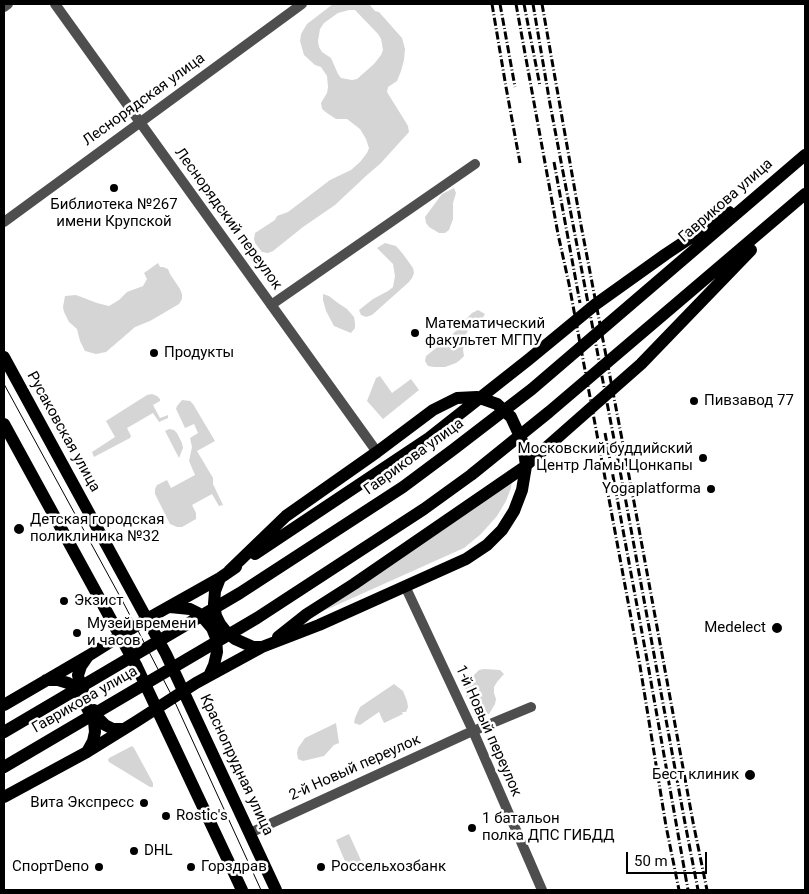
<!DOCTYPE html>
<meta charset="utf-8">
<style>
body{margin:0}
#map{position:relative;width:809px;height:894px;overflow:hidden;background:#fff;font-family:Roboto,sans-serif}
canvas{display:block}
.frame{position:absolute;inset:0;border:5px solid #000;pointer-events:none}
.scale{position:absolute;left:626px;top:852px;width:81px;height:22px;box-sizing:border-box;border:2px solid #000;border-top:0;padding-left:6px;font-size:15px;line-height:18px;white-space:nowrap;color:#000;-webkit-text-stroke:4px #fff;paint-order:stroke}
</style>
<div id="map">
<canvas width="809" height="894"></canvas>
<div class="frame"></div>
<div class="scale">50 m</div>
</div>
<script>
const context = document.querySelector('canvas').getContext('2d');
context.lineJoin = 'round';
function fillPath(path, color) { context.fillStyle = color; context.fill(path, 'evenodd'); }
const toPath = rows => new Path2D(rows.map(r => 'M' + r).join(''));
function trace(path, color, width, dash) { context.strokeStyle = color; context.lineWidth = width; context.lineCap = dash ? 'butt' : 'round'; context.setLineDash(dash || []); context.stroke(path); }
function drawText(font, color, halo, rows, align = 'center') {
  context.font = font + ' Roboto,sans-serif'; context.lineWidth = 5; context.setLineDash([]); context.textBaseline = 'middle'; context.strokeStyle = halo; context.fillStyle = color; for (const [text, x, y, turn = 0] of rows) {
    context.save(); context.translate(x, y); context.rotate((+turn || 0) * Math.PI / 180); context.textAlign = isNaN(turn) ? turn : align; if (halo) context.strokeText(text, 0, 0); context.fillText(text, 0, 0); context.restore();
  }
}
const green = toPath([
 [333,4,369,4,375,11,379,12,402,38,405,49,404,60,401,71,397,81,388,87,387,92,405,121,408,126,409,132,380,164,367,175,335,205,303,227,273,251,268,253,262,252,255,243,254,239,255,233,275,220,277,216,288,212,330,180,351,170,360,162,367,153,369,148,366,139,360,129,347,119,336,119,327,113,322,109,321,103,327,93,328,87,327,76,321,67,315,65,304,55,300,41,301,34,307,24],
 [349,10,355,10,378,34,381,39,383,50,381,55,374,64,357,79,352,80,341,78,338,74,331,58,322,52,319,47,318,41,320,29,324,23,338,13],
 [454,188,456,193,453,203,453,219,449,230,445,233,439,233,429,227,426,223,425,217,442,194],
 [385,243,396,246,403,254,413,268,414,273,412,278,409,282,372,315,366,317,361,315,359,310,373,299,388,291,393,287,395,276,393,264,377,248],
 [158,263,160,267,163,267,168,269,170,274,180,289,182,294,182,299,179,304,150,321,135,327,127,334,106,352,96,354,85,351,80,341,77,329,69,322,64,312,63,307,65,296,76,295,97,303,109,306,119,300,127,292,143,286,147,279,144,273],
 [323,294,329,296,338,303,347,309,354,317,355,323,355,328,351,333,334,326,326,311,323,300],
 [478,310,485,314,482,319,469,329,466,334,463,350,464,356,460,360,456,363,445,367,434,367,428,366,425,361,426,356,440,345,457,330,460,325,472,313],
 [380,376,392,393,411,379,419,390,383,419,367,401,376,378],
 [152,394,157,396,160,399,160,401,153,405,160,418,168,415,168,418,159,422,153,413,134,424,127,428,131,436,130,438,94,457,92,452,115,437,106,421,147,395],
 [182,400,190,401,193,404,215,441,197,451,213,478,213,484,223,505,219,506,212,494,192,505,196,513,196,519,182,527,177,527,170,524,155,494,155,489,157,485,167,480,171,488,195,475,189,461,192,447,190,438,198,433,194,424,185,428,178,413,176,409,177,406],
 [169,429,174,430,177,433,182,443,183,448,179,458,165,431],
 [512,481,511,488,506,501,497,516,481,534,464,548,310,617],
 [484,669,500,670,504,674,497,682,494,687,494,693,496,699,495,704,489,714,484,716,478,714,466,696,465,685,468,680,472,677,479,670],
 [394,684,403,691,407,701,408,707,406,712,402,712,403,714,384,723,379,712,360,725,354,723,355,718,360,707],
 [336,723,339,743,334,745,324,756,303,761,298,759,297,753,298,748,305,738],
 [132,746,134,748,153,783,153,787,150,787,109,762,108,760,109,758],
 [349,834,364,867,350,873,336,840]
]);
const minor = toPath([
 [55,4,377,452],
 [4,7,8,4],
 [4,222,302,4],
 [271,305,475,164],
 [405,586,473,731,542,890],
 [250,833,466,734,531,707]
]);
const primary = toPath([
 [4,357,166,654,276,890],
 [4,424,137,667,242,890],
 [255,554,429,438,528,360,596,304,666,254,729,212],
 [220,578,215,591,214,604,216,616,220,624,227,633,235,639,253,647,262,647],
 [170,607,190,609,198,613,206,621,212,628,216,638,217,652,214,665,209,676],
 [278,637,307,614,354,584,523,468,641,364,751,250],
 [46,680,58,680,68,683,76,688,94,721,95,732,93,741,87,752],
 [84,693,80,686,78,675,81,666,88,656],
 [4,705,88,656,147,619,220,578,236,567],
 [94,710,99,719,105,725,113,729,124,729],
 [4,732,240,593,403,487,454,449,532,389,805,155],
 [4,767,257,618,424,509,471,475,549,412,805,194],
 [4,797,87,752,137,721,196,683,262,647,319,625,466,559,487,545,502,530,514,511,522,490,526,466,523,443,511,417,497,404,477,397,457,398,433,410,377,452,286,516,229,571]
]);
const tram = toPath([
 [4,384,123,602,173,698,261,890]
]);
const rail = toPath([
 [492,4,506,87,520,163],
 [500,4,515,87],
 [516,4,558,234,569,284,640,666,666,826,679,890],
 [524,4,540,86],
 [533,4,550,104,626,502,685,823,698,890],
 [542,4,581,225,634,502,693,822,707,890],
 [554,162,580,303],
 [605,433,648,665,688,890]
]);
const markers = [
 [114,188,5,"#000"],
 [415,333,5,"#000"],
 [154,353,5,"#000"],
 [694,401,5,"#000"],
 [703,458,5,"#000"],
 [711,489,5,"#000"],
 [19,529,6,"#000"],
 [64,601,5,"#000"],
 [777,628,6,"#000"],
 [77,633,5,"#000"],
 [750,775,6,"#000"],
 [144,803,5,"#000"],
 [166,816,5,"#000"],
 [472,828,5,"#000"],
 [134,851,5,"#000"],
 [99,867,5,"#000"],
 [191,867,5,"#000"],
 [321,867,5,"#000"]
];
const streetNames = [
 ["Леснорядская улица",144,100,-36],
 ["Гаврикова улица",726,201,-41],
 ["Леснорядский переулок",228,219,54],
 ["Русаковская улица",63,432,61],
 ["Гаврикова улица",414,457,-36],
 ["Гаврикова улица",85,700,-30],
 ["1-й Новый переулок",488,731,66],
 ["Краснопрудная улица",236,765,65],
 ["2-й Новый переулок",355,768,-24]
];
const poiNames = [
 ["Библиотека №267",114,205,"center"],
 ["имени Крупской",114,222,"center"],
 ["Математический",425,324],
 ["факультет МГПУ",425,341],
 ["Продукты",164,353],
 ["Пивзавод 77",704,401],
 ["Московский буддийский",693,449,"right"],
 ["Центр Ламы Цонкапы",693,466,"right"],
 ["Yogaplatforma",701,489,"right"],
 ["Детская городская",30,520],
 ["поликлиника №32",30,537],
 ["Экзист",74,601],
 ["Музей времени",87,624],
 ["и часов",87,641],
 ["Medelect",766,628,"right"],
 ["Бест клиник",739,775,"right"],
 ["Вита Экспресс",134,803,"right"],
 ["Rostic's",176,816],
 ["1 батальон",482,819],
 ["полка ДПС ГИБДД",482,836],
 ["DHL",144,851],
 ["СпортDепо",89,867,"right"],
 ["Горздрав",201,867],
 ["Россельхозбанк",331,867]
];
fillPath(green, '#d5d5d5');
trace(minor, '#4e4e4e', 10);
trace(primary, '#000', 12);
trace(tram, '#000', 1);
trace(rail, '#000', 3, [8, 2.5, 1, 2.5]);
for (const [x, y, r, color] of markers) { const dot = new Path2D(); dot.arc(x, y, r, 0, 2 * Math.PI); context.fillStyle = color; context.fill(dot); trace(dot, '#fff', 2); }
drawText('15px', '#000', '#fff', streetNames);
drawText('15px', '#000', '#fff', poiNames, 'left');
</script>
